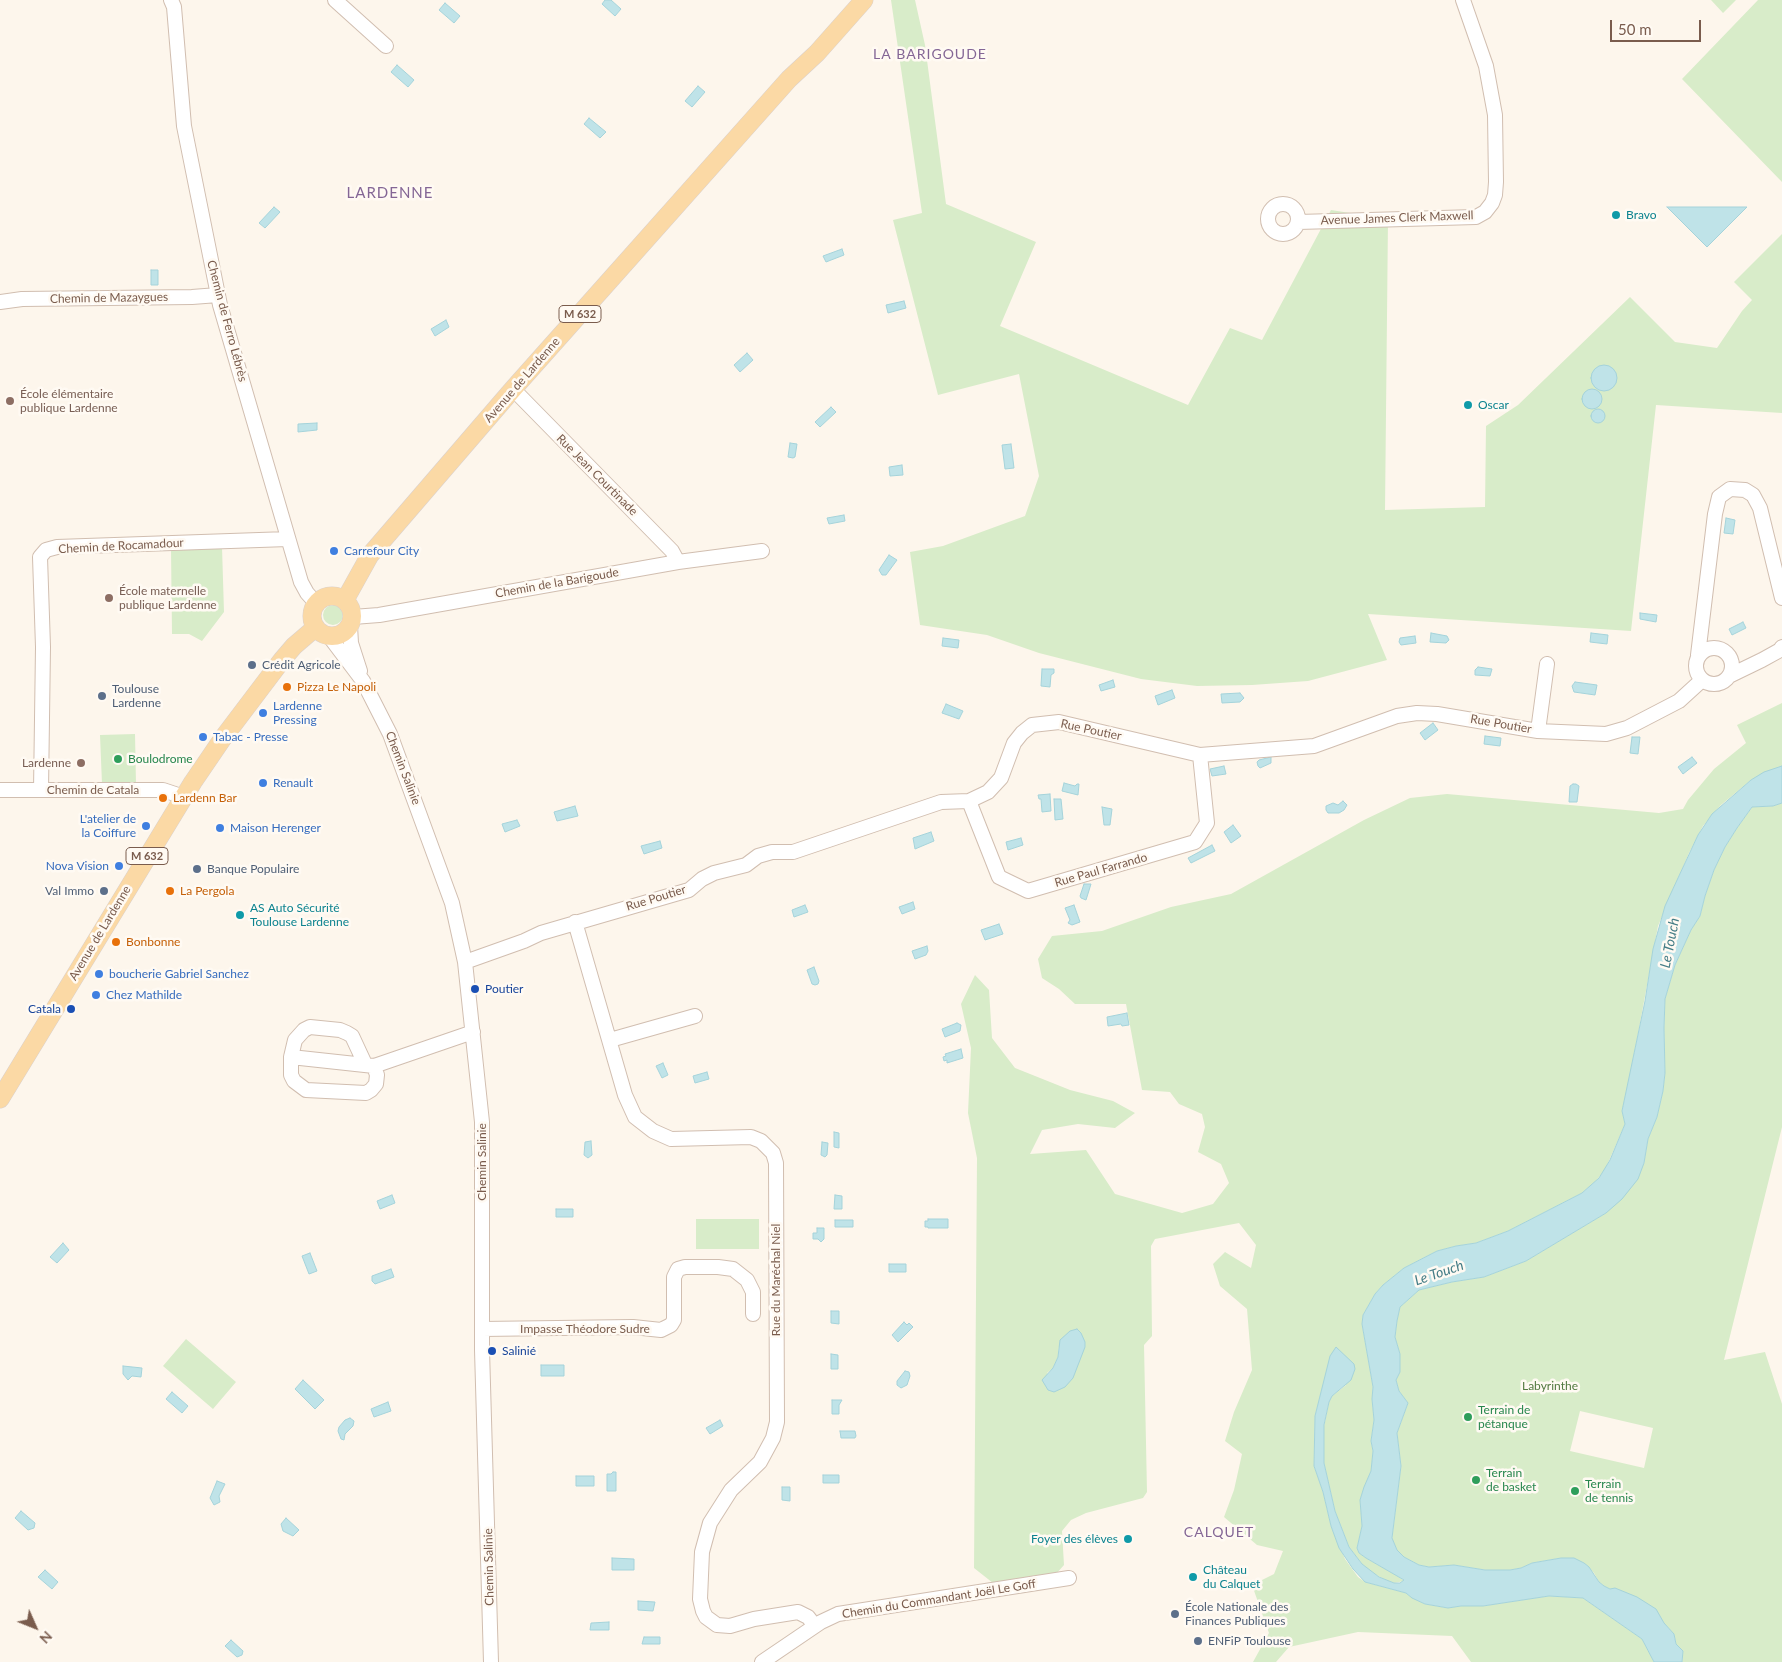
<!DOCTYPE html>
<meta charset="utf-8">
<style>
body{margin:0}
#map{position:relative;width:1782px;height:1662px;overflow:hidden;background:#fdf6ec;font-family:Lato,sans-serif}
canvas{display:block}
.north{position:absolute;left:10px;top:1602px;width:50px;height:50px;-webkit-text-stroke:4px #fffaf3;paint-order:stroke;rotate:134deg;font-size:14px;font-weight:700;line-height:20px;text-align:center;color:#7a5c4d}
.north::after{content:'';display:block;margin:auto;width:18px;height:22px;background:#7a5c4d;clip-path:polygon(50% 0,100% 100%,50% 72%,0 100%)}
.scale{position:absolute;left:1610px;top:20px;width:91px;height:22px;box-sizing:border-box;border:2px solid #7a5c4d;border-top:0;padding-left:6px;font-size:15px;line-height:18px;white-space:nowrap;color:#7a5c4d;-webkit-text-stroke:4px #fffaf3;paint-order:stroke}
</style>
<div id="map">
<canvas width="1782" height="1662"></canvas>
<div class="north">N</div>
<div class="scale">50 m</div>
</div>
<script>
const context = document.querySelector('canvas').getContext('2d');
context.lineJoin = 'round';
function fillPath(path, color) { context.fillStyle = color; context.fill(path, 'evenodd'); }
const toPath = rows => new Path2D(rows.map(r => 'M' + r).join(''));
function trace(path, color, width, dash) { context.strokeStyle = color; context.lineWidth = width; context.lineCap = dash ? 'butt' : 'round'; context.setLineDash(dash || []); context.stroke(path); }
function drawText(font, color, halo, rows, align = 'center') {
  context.font = font + ' Lato,sans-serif'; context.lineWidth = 5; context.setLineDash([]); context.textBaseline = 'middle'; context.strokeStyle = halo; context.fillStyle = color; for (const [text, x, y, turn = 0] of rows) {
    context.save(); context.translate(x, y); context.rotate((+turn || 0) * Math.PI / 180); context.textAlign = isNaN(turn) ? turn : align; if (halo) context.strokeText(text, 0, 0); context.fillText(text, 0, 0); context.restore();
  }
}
const green = toPath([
 [891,0,915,0,925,45,946,204,1036,242,1000,326,1188,405,1230,328,1262,340,1331,210,1388,219,1385,510,1485,507,1486,426,1518,405,1630,297,1675,342,1717,348,1742,311,1752,300,1734,282,1782,234,1782,413,1656,405,1631,631,1368,614,1387,660,1308,681,1252,685,1197,686,1141,679,1039,653,987,635,920,625,910,552,943,546,1025,516,1039,476,1019,374,938,395,893,220,922,213],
 [1711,0,1736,0,1723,13],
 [1758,0,1782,0,1782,182,1682,79],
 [222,547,224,612,202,641,189,634,172,634,171,549],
 '323 615a10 10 0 1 1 20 0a10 10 0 1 1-20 0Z',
 [1782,703,1782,766,1751,780,1721,805,1703,826,1689,853,1658,926,1630,1077,1622,1111,1625,1124,1605,1170,1595,1182,1582,1193,1508,1231,1476,1243,1456,1246,1437,1251,1404,1268,1383,1285,1375,1294,1363,1315,1362,1324,1373,1387,1372,1399,1374,1420,1371,1441,1373,1451,1371,1471,1360,1500,1362,1526,1357,1548,1359,1553,1366,1558,1398,1576,1404,1581,1394,1583,1385,1580,1371,1572,1362,1564,1349,1547,1335,1511,1324,1463,1323,1431,1329,1402,1332,1396,1346,1385,1322,1389,1315,1416,1314,1466,1323,1492,1331,1526,1345,1559,1358,1577,1365,1582,1406,1593,1413,1598,1425,1604,1447,1608,1461,1606,1483,1606,1549,1596,1583,1598,1642,1639,1654,1662,1471,1662,1452,1636,1358,1632,1289,1647,1276,1662,1253,1662,1269,1633,1252,1585,1274,1574,1283,1551,1257,1545,1224,1517,1234,1490,1242,1454,1225,1441,1234,1412,1252,1370,1247,1309,1220,1286,1213,1264,1225,1252,1251,1268,1256,1245,1239,1223,1155,1239,1151,1246,1152,1336,1144,1345,1147,1492,1143,1498,1086,1513,1071,1520,1062,1531,1064,1565,1056,1574,993,1583,974,1568,977,1158,968,1113,971,1048,961,1004,975,975,989,990,992,1038,1015,1068,1070,1090,1113,1101,1135,1113,1115,1128,1078,1124,1042,1130,1030,1154,1086,1150,1115,1194,1182,1213,1213,1204,1229,1183,1221,1164,1198,1152,1205,1127,1202,1114,1179,1104,1170,1092,1142,1090,1126,1004,1075,1004,1059,989,1042,978,1038,959,1052,936,1102,931,1171,907,1231,894,1364,820,1410,798,1447,794,1659,813,1683,809,1688,800,1714,769,1746,743,1737,725],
 [1059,1347,1065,1387,1047,1373,1053,1368,1058,1357],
 [135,734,136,784,102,784,100,735],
 [1782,803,1782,1127,1724,1360,1765,1352,1782,1404,1782,1662,1682,1662,1683,1651,1676,1644,1674,1634,1662,1621,1610,1589,1604,1586,1599,1582,1594,1573,1584,1563,1561,1558,1532,1563,1521,1568,1510,1570,1485,1570,1454,1565,1429,1567,1419,1565,1404,1557,1397,1550,1392,1539,1401,1466,1397,1433,1408,1403,1399,1391,1396,1380,1400,1372,1400,1354,1395,1337,1397,1321,1400,1307,1419,1290,1452,1282,1484,1277,1526,1261,1606,1213,1644,1163,1648,1139,1657,1117,1663,1091,1665,1073,1664,1028,1665,999,1675,965,1691,930,1700,916,1705,896,1714,870,1725,847,1737,828,1752,807,1773,806],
 [1580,1411,1653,1428,1644,1468,1570,1451],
 [696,1219,759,1219,759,1249,696,1249],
 [186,1339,236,1382,213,1409,163,1366]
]);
const water = toPath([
 [605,0,611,0,621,9,615,16,602,4,605,0],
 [445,3,460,16,454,23,439,10,445,3],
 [397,65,414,80,408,87,391,72,397,65],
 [698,86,705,92,692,107,685,101,698,86],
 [589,118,606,132,600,138,584,124,589,118],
 [274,207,280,212,265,228,259,223,274,207],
 [1667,207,1747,207,1707,247,1667,207],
 [842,249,844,255,826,262,823,256,842,249],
 [151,270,158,270,158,285,151,285,151,270],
 [904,301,906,308,888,313,886,305,904,301],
 [446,320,449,327,435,336,431,329,446,320],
 [747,353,753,360,740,372,734,365,747,353],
 '1591 378a13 13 0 1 1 26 0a13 13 0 1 1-26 0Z',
 '1582 399a10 10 0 1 1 20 0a10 10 0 1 1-20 0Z',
 [831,407,836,412,820,427,815,422,831,407],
 '1591 416a7 7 0 1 1 14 0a7 7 0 1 1-14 0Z',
 [317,423,317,430,298,432,298,424,317,423],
 [790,443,797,444,795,457,793,458,788,457,790,443],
 [1011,444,1014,468,1005,469,1002,445,1011,444],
 [902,465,903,475,890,476,889,467,902,465],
 [844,515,845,521,829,524,827,518,844,515],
 [1726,518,1735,520,1733,534,1724,533,1726,518],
 [889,555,897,560,886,575,882,575,879,570,889,555],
 [1640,613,1657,615,1656,622,1640,619,1640,613],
 [1743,622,1746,628,1732,635,1729,629,1743,622],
 [1431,633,1447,636,1449,640,1446,643,1430,642,1431,633],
 [1591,633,1608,635,1607,644,1590,642,1591,633],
 [1415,636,1416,643,1401,645,1399,642,1400,638,1415,636],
 [943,638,959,640,958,648,942,646,943,638],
 [1478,667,1492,669,1490,676,1475,675,1475,670,1478,667],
 [1042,669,1054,669,1054,673,1051,675,1050,687,1041,686,1042,669],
 [1113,680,1115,687,1101,691,1099,685,1113,680],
 [1575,682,1597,685,1595,695,1574,692,1572,686,1575,682],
 [1172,690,1175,698,1158,705,1155,696,1172,690],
 [1240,693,1244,698,1240,702,1222,703,1221,694,1240,693],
 [946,704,963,711,959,719,942,713,946,704],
 [1433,723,1438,730,1425,740,1420,733,1433,723],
 [1485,736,1501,738,1500,746,1484,744,1485,736],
 [1632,737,1640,737,1638,754,1630,753,1632,737],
 [1271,757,1271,763,1260,768,1258,766,1257,762,1259,760,1271,757],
 [1692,757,1697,763,1683,774,1678,767,1692,757],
 [1224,766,1226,774,1212,776,1210,769,1224,766],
 [1782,766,1782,803,1773,806,1752,807,1737,828,1725,847,1714,870,1705,896,1700,916,1691,930,1675,965,1665,999,1664,1028,1665,1073,1663,1091,1657,1117,1648,1139,1644,1163,1638,1179,1622,1199,1606,1213,1526,1261,1484,1277,1452,1282,1419,1290,1400,1307,1397,1321,1395,1337,1400,1354,1400,1372,1396,1380,1399,1391,1408,1403,1397,1433,1401,1466,1392,1538,1397,1550,1404,1557,1419,1565,1429,1567,1454,1565,1485,1570,1510,1570,1521,1568,1532,1563,1561,1558,1574,1558,1584,1563,1589,1567,1599,1582,1604,1586,1610,1589,1615,1588,1637,1597,1656,1609,1664,1623,1674,1634,1676,1644,1683,1651,1682,1662,1654,1662,1642,1639,1583,1598,1549,1596,1483,1606,1461,1606,1448,1608,1425,1604,1412,1598,1406,1593,1365,1582,1353,1569,1339,1548,1331,1526,1323,1492,1314,1466,1315,1416,1330,1356,1336,1347,1354,1364,1355,1369,1351,1380,1332,1396,1329,1402,1324,1425,1324,1463,1335,1511,1349,1547,1362,1564,1379,1577,1394,1583,1400,1583,1404,1580,1366,1558,1359,1553,1357,1548,1362,1526,1360,1500,1364,1487,1371,1471,1373,1451,1371,1441,1374,1420,1372,1399,1373,1387,1362,1324,1363,1315,1375,1294,1383,1285,1404,1268,1437,1251,1456,1246,1476,1243,1508,1231,1582,1193,1599,1178,1610,1160,1625,1124,1622,1111,1645,1001,1653,949,1665,906,1698,835,1712,814,1751,780,1764,772,1782,766],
 [1064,783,1075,786,1077,784,1079,784,1078,795,1062,791,1064,783],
 [1573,784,1576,784,1579,786,1577,802,1569,802,1570,786,1573,784],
 [1050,794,1051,811,1042,812,1041,799,1039,799,1038,795,1050,794],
 [1054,799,1061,799,1063,819,1055,820,1054,799],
 [1343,801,1347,805,1344,810,1339,813,1328,813,1326,810,1326,806,1333,803,1338,805,1343,801],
 [575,806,578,816,557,821,554,812,575,806],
 [1102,807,1112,809,1110,825,1104,825,1102,807],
 [517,820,520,826,505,832,502,824,517,820],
 [1233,825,1241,836,1231,843,1224,832,1233,825],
 [931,832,934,841,915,849,913,838,931,832],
 [1021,838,1023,845,1008,850,1006,842,1021,838],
 [660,841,662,848,644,854,641,846,660,841],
 [1212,845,1215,851,1191,863,1188,858,1212,845],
 [1084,884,1091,884,1086,900,1081,898,1080,896,1084,884],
 [913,902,915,909,902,914,899,907,913,902],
 [805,905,808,912,794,917,792,910,805,905],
 [1074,905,1080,922,1072,925,1068,923,1070,920,1065,908,1074,905],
 [999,924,1003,934,985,940,981,930,999,924],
 [927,946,928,951,926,955,915,959,912,951,927,946],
 [814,967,819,981,818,984,815,985,812,984,807,970,814,967],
 [1127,1013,1129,1025,1122,1026,1121,1024,1108,1026,1107,1017,1127,1013],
 [957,1023,961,1025,960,1031,945,1037,942,1029,957,1023],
 [961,1049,963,1058,947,1063,947,1060,944,1061,943,1057,946,1056,945,1054,961,1049],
 [663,1063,668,1075,662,1078,656,1066,663,1063],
 [707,1072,709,1079,695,1083,693,1076,707,1072],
 [834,1132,839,1133,839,1148,834,1147,834,1132],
 [591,1141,592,1155,588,1158,584,1155,585,1142,591,1141],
 [822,1142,828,1143,827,1155,825,1157,821,1155,822,1142],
 [392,1195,395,1203,380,1209,377,1201,392,1195],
 [835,1195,842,1196,842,1209,834,1209,835,1195],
 [556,1209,573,1209,573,1217,556,1217,556,1209],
 [928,1219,948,1219,948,1228,928,1228,928,1227,925,1227,925,1221,928,1221,928,1219],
 [835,1220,853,1220,853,1227,835,1227,835,1220],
 [817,1228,824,1228,824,1239,821,1242,818,1239,813,1239,813,1233,817,1233,817,1228],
 [63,1243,69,1250,57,1263,50,1257,63,1243],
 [310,1253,317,1271,309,1274,302,1256,310,1253],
 [889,1264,906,1264,906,1272,889,1272,889,1264],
 [391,1269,394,1277,375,1284,372,1281,372,1276,391,1269],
 [831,1311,839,1311,839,1324,831,1323,831,1311],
 [904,1322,907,1325,909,1323,913,1327,898,1342,892,1335,904,1322],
 [1077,1329,1081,1333,1085,1342,1085,1347,1073,1378,1065,1387,1054,1392,1048,1390,1042,1380,1053,1368,1058,1357,1060,1340,1070,1331,1077,1329],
 [831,1354,838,1355,838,1369,831,1369,831,1354],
 [541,1365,564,1365,564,1376,541,1376,541,1365],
 [123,1366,142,1368,141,1377,132,1376,128,1380,123,1374,123,1366],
 [905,1371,909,1372,910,1376,907,1385,901,1388,897,1385,897,1381,905,1371],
 [303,1380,324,1400,315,1409,295,1389,303,1380],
 [172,1392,188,1406,182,1413,166,1399,172,1392],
 [832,1400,842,1400,839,1405,839,1414,832,1414,832,1400],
 [388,1402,391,1411,374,1417,371,1409,388,1402],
 [350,1418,354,1421,353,1426,345,1434,344,1440,341,1439,338,1431,339,1427,345,1420,350,1418],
 [720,1420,723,1426,710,1434,706,1428,720,1420],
 [840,1431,855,1431,856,1436,855,1438,841,1438,840,1431],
 [613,1472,616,1472,616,1491,607,1491,607,1474,611,1474,613,1472],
 [823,1475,839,1475,839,1483,823,1483,823,1475],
 [576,1476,594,1476,594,1486,576,1486,576,1476],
 [217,1481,225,1484,219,1496,220,1502,214,1505,210,1498,217,1481],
 [782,1487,790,1487,790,1501,782,1500,782,1487],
 [21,1511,35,1523,34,1528,28,1530,15,1518,21,1511],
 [286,1518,299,1530,293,1536,283,1531,281,1524,286,1518],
 [612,1558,634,1559,634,1570,612,1570,612,1558],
 [45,1570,58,1582,52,1589,38,1577,45,1570],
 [638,1601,655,1602,653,1611,638,1610,638,1601],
 [609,1622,609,1630,590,1630,591,1623,609,1622],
 [644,1637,660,1637,660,1644,642,1644,644,1637],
 [231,1640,243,1651,242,1655,237,1657,225,1646,231,1640]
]);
const minor = toPath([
 [171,0,174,7,184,126,220,305,301,582,307,593,316,603],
 [335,0,386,46],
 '1268 219a15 15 0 1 1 30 0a15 15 0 1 1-30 0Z',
 [1298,222,1476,217,1485,212,1492,203,1495,195,1496,182,1495,115,1486,66,1463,0],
 [0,302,22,299,192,297,218,295],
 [513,389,672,551,678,562],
 [353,617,379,615,678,562,762,551],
 [350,626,351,643,360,671],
 [329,636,363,681,390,734,452,903,465,962,482,1122,482,1350,491,1662],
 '1696 666a18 18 0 1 1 36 0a18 18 0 1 1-36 0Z',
 [1698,655,1715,514,1719,497,1730,489,1745,490,1753,495,1760,508,1782,598],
 [1729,676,1762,660,1780,650,1782,647],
 [1538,731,1547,664],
 [0,790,163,790,184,797],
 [41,790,43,647,40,557,46,550,57,547,288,539],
 [969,801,999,877,1028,891,1195,842,1207,823,1200,755],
 [575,922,625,1095,635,1117,653,1131,671,1139,751,1137,761,1141,773,1153,776,1163,777,1422,773,1438,760,1462,731,1490,710,1523,702,1552,700,1599,703,1611,706,1617,717,1625,730,1626,754,1619,798,1612,808,1617,815,1626],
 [465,962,524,941,541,933,689,890,702,879,714,873,746,865,758,856,772,852,793,852,941,802,969,801,988,792,1001,778,1014,743,1022,733,1032,725,1059,722,1200,755,1314,746,1397,716,1417,713,1437,714,1538,731,1606,734,1627,728,1679,701,1702,680],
 [610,1040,695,1016],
 [291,1057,374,1066,473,1032],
 [365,1064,352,1036,347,1033,340,1030,310,1027,304,1030,295,1040,291,1057,291,1075,294,1081,306,1090,366,1093,371,1090,376,1084,377,1075,374,1066],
 [482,1329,633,1327,661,1330,671,1325,674,1320,674,1277,678,1269,685,1267,718,1267,733,1269,747,1280,753,1292,753,1314],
 [762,1662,821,1622,838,1614,1069,1578]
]);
const major = toPath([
 '312 616a20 20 0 1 1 40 0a20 20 0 1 1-40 0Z',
 [345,600,370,555,513,389,789,79,817,53,864,0],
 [0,1099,193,782,223,738,282,660,294,646,315,628]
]);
const markers = [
 [1616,215,5,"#0f9aa8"],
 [10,401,5,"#8d6e63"],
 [1468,405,5,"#0f9aa8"],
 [334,551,5,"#3f7fe0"],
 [109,598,5,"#8d6e63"],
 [252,665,5,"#5c6f8a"],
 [287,687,5,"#e8710a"],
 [102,696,5,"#5c6f8a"],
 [263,713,5,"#3f7fe0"],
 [203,737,5,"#3f7fe0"],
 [118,759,5,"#2e9e5b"],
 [81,763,5,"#8d6e63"],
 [263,783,5,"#3f7fe0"],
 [163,798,5,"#e8710a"],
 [146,826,5,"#3f7fe0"],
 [220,828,5,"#3f7fe0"],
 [119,866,5,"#3f7fe0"],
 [197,869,5,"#5c6f8a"],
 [104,891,5,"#5c6f8a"],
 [170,891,5,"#e8710a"],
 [240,915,5,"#0f9aa8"],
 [116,942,5,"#e8710a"],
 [99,974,5,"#3f7fe0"],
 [475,989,5,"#1a4fb4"],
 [96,995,5,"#3f7fe0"],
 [71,1009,5,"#1a4fb4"],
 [492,1351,5,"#1a4fb4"],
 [1468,1417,5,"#2e9e5b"],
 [1476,1480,5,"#2e9e5b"],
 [1575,1491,5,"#2e9e5b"],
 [1128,1539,5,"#0f9aa8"],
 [1193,1577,5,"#0f9aa8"],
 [1175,1614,5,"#5c6f8a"],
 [1198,1641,5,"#5c6f8a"]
];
const shields = [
 [580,314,42],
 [147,856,42]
];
const shieldNames = [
 ["M 632",580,314],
 ["M 632",147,856]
];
const cultureNames = [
 ["Bravo",1626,215],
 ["Oscar",1478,405],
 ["AS Auto Sécurité",250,908],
 ["Toulouse Lardenne",250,922],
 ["Foyer des élèves",1118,1539,"right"],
 ["Château",1203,1570],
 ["du Calquet",1203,1584]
];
const streetNames = [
 ["Avenue James Clerk Maxwell",1397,218,-2],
 ["Chemin de Mazaygues",109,298,-1],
 ["Chemin de Ferro Lébrès",227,321,75],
 ["Avenue de Lardenne",522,380,-49],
 ["Rue Jean Courtinade",597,475,45],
 ["Chemin de Rocamadour",121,546,-3],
 ["Chemin de la Barigoude",557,583,-10],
 ["Rue Poutier",1501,724,10],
 ["Rue Poutier",1091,730,12],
 ["Chemin Salinie",403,768,69],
 ["Chemin de Catala",93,790],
 ["Rue Paul Farrando",1101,870,-16],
 ["Rue Poutier",656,898,-17],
 ["Avenue de Lardenne",100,933,-59],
 ["Chemin Salinie",482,1162,-90],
 ["Rue du Maréchal Niel",776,1280,-90],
 ["Impasse Théodore Sudre",585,1329],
 ["Chemin Salinie",489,1567,-91],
 ["Chemin du Commandant Joël Le Goff",939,1599,-9]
];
const educationNames = [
 ["École élémentaire",20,394],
 ["publique Lardenne",20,408],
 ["École maternelle",119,591],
 ["publique Lardenne",119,605],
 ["Lardenne",71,763,"right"]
];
const shopNames = [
 ["Carrefour City",344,551],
 ["Lardenne",273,706],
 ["Pressing",273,720],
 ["Tabac - Presse",213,737],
 ["Renault",273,783],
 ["L'atelier de",136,819,"right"],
 ["la Coiffure",136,833,"right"],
 ["Maison Herenger",230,828],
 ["Nova Vision",109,866,"right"],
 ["boucherie Gabriel Sanchez",109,974],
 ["Chez Mathilde",106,995]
];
const serviceNames = [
 ["Crédit Agricole",262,665],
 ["Toulouse",112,689],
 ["Lardenne",112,703],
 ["Banque Populaire",207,869],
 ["Val Immo",94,891,"right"],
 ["École Nationale des",1185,1607],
 ["Finances Publiques",1185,1621],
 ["ENFiP Toulouse",1208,1641]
];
const foodNames = [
 ["Pizza Le Napoli",297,687],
 ["Lardenn Bar",173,798],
 ["La Pergola",180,891],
 ["Bonbonne",126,942]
];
const leisureNames = [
 ["Boulodrome",128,759],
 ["Terrain de",1478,1410],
 ["pétanque",1478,1424],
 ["Terrain",1486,1473],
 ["de basket",1486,1487],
 ["Terrain",1585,1484],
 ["de tennis",1585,1498]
];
const transitNames = [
 ["Poutier",485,989],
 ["Catala",61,1009,"right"],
 ["Salinié",502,1351]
];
const parkNames = [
 ["Labyrinthe",1550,1386]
];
const neighbourhoodNames = [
 ["LA BARIGOUDE",930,54],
 ["CALQUET",1219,1532]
];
const waterNames = [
 ["Le Touch",1670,943,-79],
 ["Le Touch",1439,1273,-19]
];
const quarterNames = [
 ["LARDENNE",390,193]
];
fillPath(green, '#d8ecc9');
fillPath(water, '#bfe3e8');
trace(water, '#a5d3da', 1);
trace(minor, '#d1beb0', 16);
trace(major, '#dad1cd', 19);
trace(minor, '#fff', 14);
trace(major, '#fbd9a5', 18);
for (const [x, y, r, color] of markers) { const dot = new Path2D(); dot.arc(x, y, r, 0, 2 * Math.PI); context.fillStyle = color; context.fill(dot); trace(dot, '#fffaf3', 2); }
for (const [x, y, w] of shields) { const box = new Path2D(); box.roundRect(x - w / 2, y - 8.5, w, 17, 4); context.fillStyle = '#fffaf3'; context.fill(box); trace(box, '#7a5c4d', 1); }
drawText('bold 11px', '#7a5c4d', null, shieldNames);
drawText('12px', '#0d838f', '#fffaf3', cultureNames, 'left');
drawText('12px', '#7a5c4d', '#fffaf3', streetNames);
drawText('12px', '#785e54', '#fffaf3', educationNames, 'left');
drawText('12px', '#366cbe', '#fffaf3', shopNames, 'left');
drawText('12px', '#4e5e75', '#fffaf3', serviceNames, 'left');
drawText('12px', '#c56008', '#fffaf3', foodNames, 'left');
drawText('12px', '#27864d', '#fffaf3', leisureNames, 'left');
drawText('12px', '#164399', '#fffaf3', transitNames, 'left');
drawText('12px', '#537a41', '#fffaf3', parkNames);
context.letterSpacing = '1px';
drawText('14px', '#846695', '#fffaf3', neighbourhoodNames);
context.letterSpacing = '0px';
drawText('italic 14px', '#437c86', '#fffaf3', waterNames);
context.letterSpacing = '1px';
drawText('15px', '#846695', '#fffaf3', quarterNames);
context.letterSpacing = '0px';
</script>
